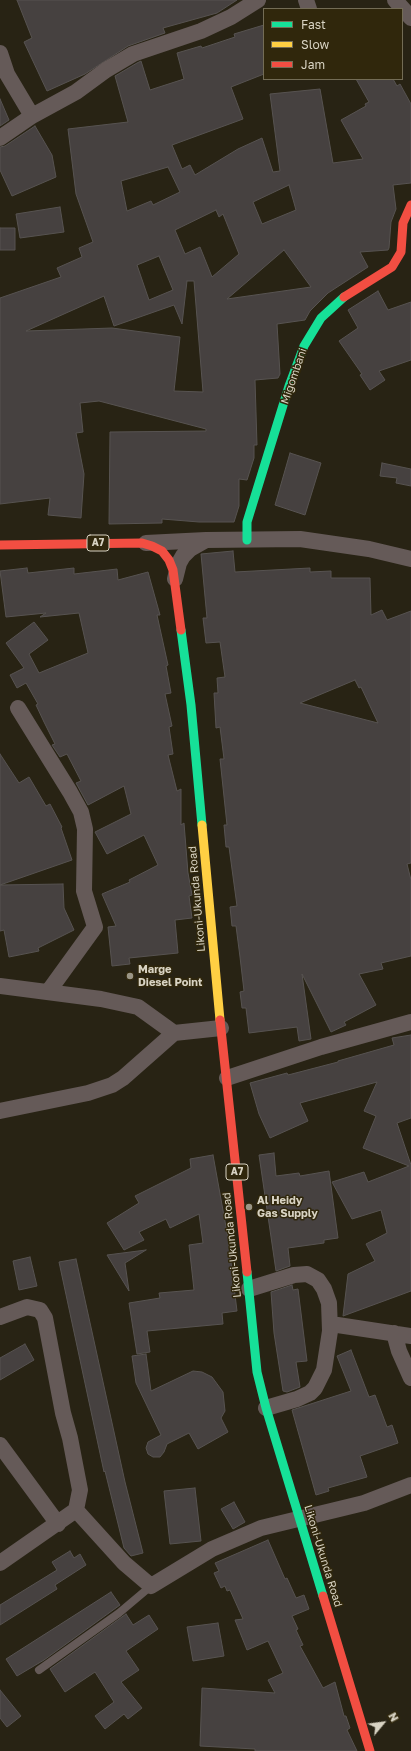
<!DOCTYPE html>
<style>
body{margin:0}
#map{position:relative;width:411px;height:1751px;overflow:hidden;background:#282314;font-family:"Golos Text",sans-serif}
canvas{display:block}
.legend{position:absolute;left:263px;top:8px;width:140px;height:72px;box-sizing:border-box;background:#30270c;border:1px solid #736c55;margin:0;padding:5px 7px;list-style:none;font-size:12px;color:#d8d3c3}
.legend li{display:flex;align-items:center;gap:8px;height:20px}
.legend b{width:20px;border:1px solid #736c55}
.north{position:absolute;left:363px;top:1703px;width:40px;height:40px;-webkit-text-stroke:3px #30270c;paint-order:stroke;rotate:61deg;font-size:11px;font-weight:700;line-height:16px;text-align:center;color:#d8d3c3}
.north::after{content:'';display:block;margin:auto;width:14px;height:18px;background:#d8d3c3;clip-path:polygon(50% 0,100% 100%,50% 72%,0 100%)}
</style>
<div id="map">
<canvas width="411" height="1751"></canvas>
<ul class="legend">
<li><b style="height:5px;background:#16e098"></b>Fast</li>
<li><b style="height:5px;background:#ffcf43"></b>Slow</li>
<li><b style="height:5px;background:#f24e42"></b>Jam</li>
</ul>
<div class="north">N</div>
</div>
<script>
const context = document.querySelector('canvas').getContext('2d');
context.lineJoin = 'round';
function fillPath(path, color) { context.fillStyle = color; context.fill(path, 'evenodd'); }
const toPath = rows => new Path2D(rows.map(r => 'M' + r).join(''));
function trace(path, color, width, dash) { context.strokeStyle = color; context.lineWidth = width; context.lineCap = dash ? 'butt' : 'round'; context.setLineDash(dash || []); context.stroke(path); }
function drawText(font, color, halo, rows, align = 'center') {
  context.font = font + ' "Golos Text",sans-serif'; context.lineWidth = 3; context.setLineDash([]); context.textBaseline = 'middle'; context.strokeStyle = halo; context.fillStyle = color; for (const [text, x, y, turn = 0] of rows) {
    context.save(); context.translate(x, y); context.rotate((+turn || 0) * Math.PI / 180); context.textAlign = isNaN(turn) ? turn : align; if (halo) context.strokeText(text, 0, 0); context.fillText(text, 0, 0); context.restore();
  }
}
const building = toPath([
 [17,0,237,0,217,13,163,28,165,33,128,46,85,74,47,91,24,42,32,38,17,0],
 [264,25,264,74,231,87,243,119,172,145,182,169,190,165,195,175,238,149,262,138,273,172,280,171,270,94,320,89,333,163,363,159,341,120,366,106,365,104,369,102,356,79,393,79,397,86,400,84,411,104,411,183,393,185,396,209,391,222,389,248,388,250,360,252,368,267,328,293,310,311,305,320,277,324,280,374,278,378,255,380,257,445,254,445,254,458,247,480,239,479,239,506,234,522,199,522,162,519,162,523,109,524,110,432,206,431,206,429,99,401,80,403,83,432,76,433,84,474,81,518,48,515,50,498,0,504,0,298,61,277,57,268,82,257,79,248,93,242,76,194,68,129,128,122,115,76,137,63,141,61,150,90,184,79,177,53,201,46,202,48,235,37,234,34,264,25],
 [168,167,180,192,153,205,151,201,127,211,121,181,168,167],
 [289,185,296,210,262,224,253,202,289,185],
 [216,210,219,217,223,214,239,254,212,277,200,247,185,254,175,230,216,210],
 [284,250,311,287,227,299,284,250],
 [159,256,173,290,149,300,137,265,159,256],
 [187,281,194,281,203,392,174,391,180,337,112,328,26,331,104,296,114,326,174,305,182,324,187,281],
 [0,99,9,120,0,126,0,99],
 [35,126,52,155,56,177,12,196,0,170,0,147,5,146,35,126],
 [60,207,64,232,20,238,16,214,60,207],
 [0,228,15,228,15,250,0,250,0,228],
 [378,291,388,310,411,302,411,360,379,371,385,380,370,390,360,375,362,374,339,341,358,328,348,310,378,291],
 [290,453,321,463,305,515,275,505,290,453],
 [382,463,411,469,411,486,396,483,397,478,380,476,382,463],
 [233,551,235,572,310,568,310,572,331,571,331,578,370,578,371,615,382,610,387,620,411,611,411,863,407,864,411,880,411,956,381,963,383,969,359,974,376,1005,344,1022,346,1025,331,1032,302,974,311,1039,299,1041,297,1027,249,1033,246,1008,242,1008,240,992,244,991,240,957,236,926,232,926,230,907,237,906,229,847,226,847,224,825,227,825,220,759,224,759,220,727,216,728,214,693,218,693,217,678,225,677,220,642,206,643,203,618,207,618,201,554,233,551],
 [355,680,359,688,361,687,378,723,300,703,355,680],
 [27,568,28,573,74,568,74,574,117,569,118,580,148,572,160,615,157,615,168,665,166,666,171,693,165,694,172,726,169,727,173,754,168,755,177,791,181,789,181,825,184,823,188,873,192,895,189,896,192,918,175,920,178,953,129,958,130,964,112,966,108,927,116,926,102,894,130,882,129,880,158,865,144,835,107,854,95,832,131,814,124,786,88,805,76,783,81,781,67,754,60,757,52,745,55,744,44,722,36,705,38,704,26,683,17,688,10,675,24,668,6,643,34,622,48,640,29,654,39,673,88,653,79,613,40,617,46,613,6,617,0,571,27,568],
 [0,754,19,783,29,777,46,806,50,804,62,827,61,828,72,860,0,885,0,754],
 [63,884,64,908,74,930,38,948,39,951,9,957,4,930,0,931,0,885,63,884],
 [411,1035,411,1118,397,1123,411,1165,411,1291,343,1316,348,1274,375,1261,366,1244,387,1233,381,1210,352,1219,332,1182,364,1172,368,1182,409,1166,363,1148,376,1116,364,1111,377,1082,300,1103,308,1121,270,1138,259,1114,250,1083,287,1073,288,1075,338,1062,338,1061,394,1045,392,1038,411,1035],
 [274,1153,276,1176,299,1173,300,1176,329,1171,338,1238,324,1240,324,1243,288,1248,290,1266,276,1271,259,1155,274,1153],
 [213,1155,228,1238,237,1311,222,1313,223,1324,147,1331,150,1352,137,1354,129,1303,160,1298,159,1293,194,1290,189,1245,203,1243,199,1214,170,1228,166,1219,139,1232,144,1240,124,1250,107,1223,139,1203,135,1196,191,1168,190,1159,213,1155],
 [146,1250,125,1263,129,1291,107,1255,146,1250],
 [30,1257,37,1286,19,1290,13,1261,30,1257],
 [76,1259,125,1482,143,1553,131,1556,124,1548,105,1471,104,1472,59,1262,76,1259],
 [292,1285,293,1290,298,1289,307,1361,296,1362,300,1387,287,1392,283,1391,274,1333,271,1292,292,1285],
 [25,1344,34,1360,0,1380,0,1358,25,1344],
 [351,1350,369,1397,375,1395,387,1427,392,1425,398,1443,360,1456,367,1477,328,1488,329,1491,316,1495,292,1410,351,1391,337,1356,351,1350],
 [146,1354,151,1391,193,1371,202,1372,212,1377,223,1392,225,1411,221,1418,228,1432,198,1449,189,1433,167,1444,164,1452,160,1457,153,1457,148,1454,146,1448,148,1442,161,1435,136,1383,132,1356,146,1354],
 [195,1488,201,1541,170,1544,164,1491,195,1488],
 [234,1502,245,1522,233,1529,221,1509,234,1502],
 [268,1540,285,1579,287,1578,296,1598,304,1595,309,1609,292,1616,298,1629,296,1630,303,1645,300,1646,323,1688,335,1682,344,1716,346,1716,350,1728,347,1730,357,1751,255,1751,255,1749,200,1746,202,1688,275,1693,268,1680,283,1673,268,1641,247,1650,235,1620,243,1619,230,1590,227,1591,225,1586,221,1588,214,1573,219,1571,215,1563,268,1540],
 [70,1551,74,1558,80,1554,86,1565,55,1585,57,1589,0,1625,0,1605,57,1570,52,1562,70,1551],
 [111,1592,120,1605,44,1660,17,1676,6,1659,111,1592],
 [126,1614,133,1625,149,1615,158,1629,126,1651,139,1670,121,1682,142,1708,128,1719,124,1714,105,1729,95,1716,114,1702,95,1672,65,1692,50,1669,126,1614],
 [218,1623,224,1656,193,1661,187,1627,218,1623],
 [0,1690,21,1716,7,1727,0,1718,0,1690]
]);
const lane = toPath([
 [39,1670,119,1613,151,1586]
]);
const street = toPath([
 [306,0,309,9],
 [395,0,411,18],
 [0,53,7,74,32,116],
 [0,138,32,116,76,92,106,70,133,54,201,31,231,17,258,0],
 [206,540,300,539,369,549,411,559],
 [146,543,206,540,190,549,183,556,179,563,175,579],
 [18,708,70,792,81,812,85,829,84,891,95,927,48,992],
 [0,986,101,999,138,1007,174,1033,221,1028],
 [227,1078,321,1047,411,1022],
 [0,1111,88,1093,112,1085,123,1078,174,1033],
 [249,1289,294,1275,307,1274,318,1280,324,1289,329,1303,330,1331,324,1370,315,1388,310,1393,297,1399,266,1408],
 [0,1317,27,1307,40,1310,45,1318,63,1413,70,1438,80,1490,76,1510,0,1563],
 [331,1324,411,1336],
 [394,1333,399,1351,411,1378],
 [0,1445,58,1524],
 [76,1510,124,1563,151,1586,212,1549,261,1528,364,1503,411,1485]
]);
const fast = toPath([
 [247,540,247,522,289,386,304,346,321,318,344,297],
 [181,630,191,705,202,825],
 [247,1272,257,1372,266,1408,323,1596]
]);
const slow = toPath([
 [202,825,220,1020]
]);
const jam = toPath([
 [344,297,392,267,401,252,403,223,411,205],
 [0,545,142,543,152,546,162,551,169,560,173,570,181,630],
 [220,1020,247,1272],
 [323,1596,370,1751]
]);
const markers = [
 [130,976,4,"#9a9586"],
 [249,1207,4,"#9a9586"]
];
const shields = [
 [98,543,22],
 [237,1172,22]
];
const shieldNames = [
 ["A7",98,543],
 ["A7",237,1172]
];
const streetNames = [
 ["Migombani",294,376,-71],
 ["Likoni-Ukunda Road",197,899,-95],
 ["Likoni-Ukunda Road",232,1245,-96],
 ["Likoni-Ukunda Road",323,1556,73]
];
const poiNames = [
 ["Marge",138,970],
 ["Diesel Point",138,983],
 ["Al Heidy",257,1201],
 ["Gas Supply",257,1214]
];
fillPath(building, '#464140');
trace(building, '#575351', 1);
trace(lane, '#655a58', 8);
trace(street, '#655a58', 16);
trace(fast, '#16e098', 9);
trace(slow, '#ffcf43', 9);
trace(jam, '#f24e42', 9);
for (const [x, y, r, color] of markers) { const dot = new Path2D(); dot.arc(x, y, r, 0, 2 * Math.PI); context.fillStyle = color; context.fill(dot); trace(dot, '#30270c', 1.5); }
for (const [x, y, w] of shields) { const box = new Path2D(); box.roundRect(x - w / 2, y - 8, w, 16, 3); context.fillStyle = '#30270c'; context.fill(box); trace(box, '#d8d3c3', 1); }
drawText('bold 10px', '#d8d3c3', null, shieldNames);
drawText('11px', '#d8d3c3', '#30270c', streetNames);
drawText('bold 11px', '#d8d3c3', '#30270c', poiNames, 'left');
</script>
